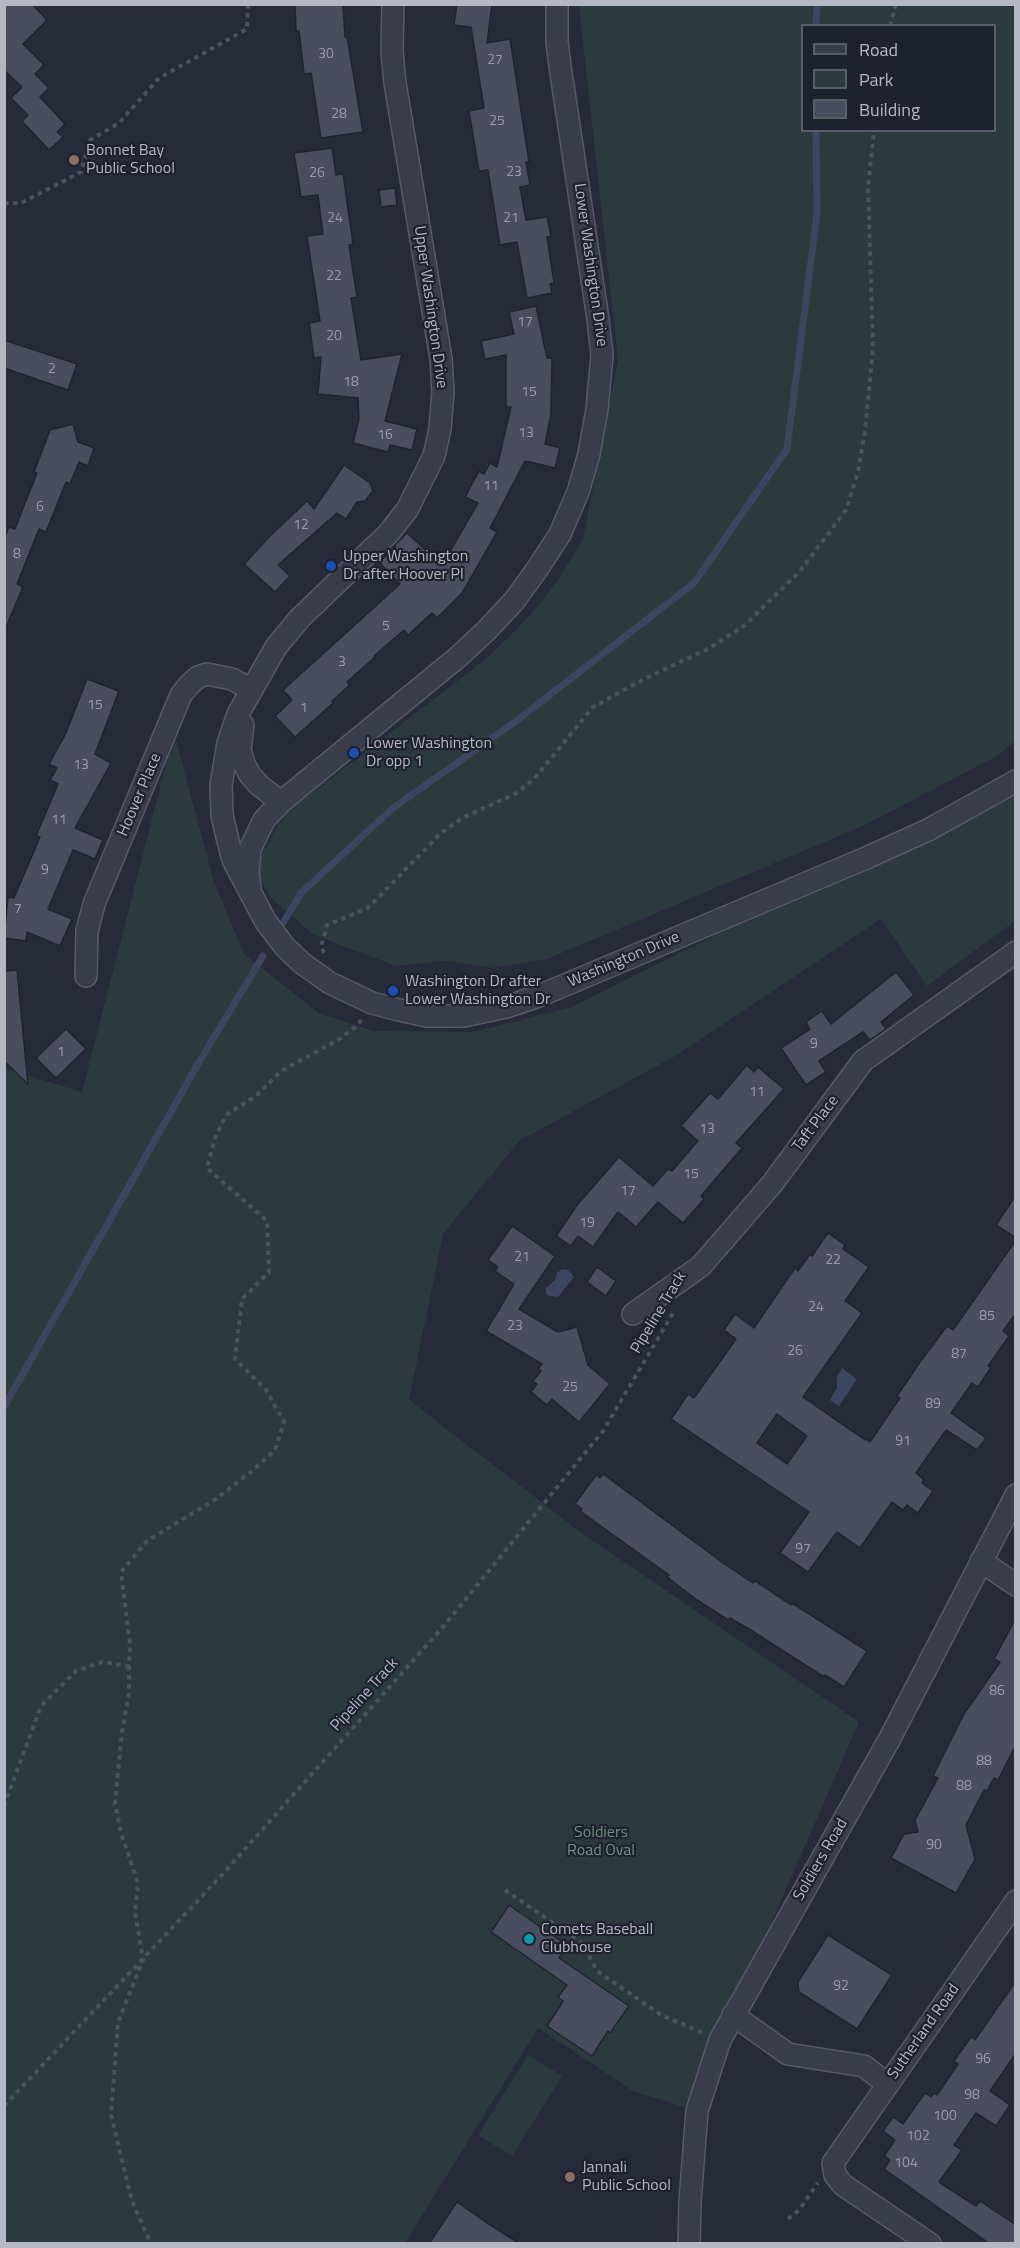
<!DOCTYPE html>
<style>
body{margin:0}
#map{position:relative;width:1020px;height:2248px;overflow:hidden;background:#262a39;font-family:"Titillium Web",sans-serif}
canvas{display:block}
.frame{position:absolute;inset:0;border:6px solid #b5b7c5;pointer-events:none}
.legend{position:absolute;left:801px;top:24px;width:195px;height:108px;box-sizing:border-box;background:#1e222e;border:2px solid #5a5e6a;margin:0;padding:8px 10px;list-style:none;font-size:18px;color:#b5b7c5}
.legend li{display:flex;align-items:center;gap:12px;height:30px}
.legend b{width:30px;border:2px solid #5a5e6a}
</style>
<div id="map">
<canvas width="1020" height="2248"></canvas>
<div class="frame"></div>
<ul class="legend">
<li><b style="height:8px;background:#393c49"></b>Road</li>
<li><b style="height:16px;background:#2c3a3e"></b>Park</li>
<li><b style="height:16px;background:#4a4d5f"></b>Building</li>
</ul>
</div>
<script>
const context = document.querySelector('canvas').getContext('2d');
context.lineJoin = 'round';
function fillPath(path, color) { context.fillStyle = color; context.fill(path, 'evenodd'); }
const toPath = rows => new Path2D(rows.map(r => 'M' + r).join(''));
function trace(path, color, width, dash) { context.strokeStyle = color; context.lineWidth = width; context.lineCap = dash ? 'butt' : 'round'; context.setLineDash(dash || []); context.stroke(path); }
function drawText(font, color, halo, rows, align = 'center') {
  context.font = font + ' "Titillium Web",sans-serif'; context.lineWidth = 4.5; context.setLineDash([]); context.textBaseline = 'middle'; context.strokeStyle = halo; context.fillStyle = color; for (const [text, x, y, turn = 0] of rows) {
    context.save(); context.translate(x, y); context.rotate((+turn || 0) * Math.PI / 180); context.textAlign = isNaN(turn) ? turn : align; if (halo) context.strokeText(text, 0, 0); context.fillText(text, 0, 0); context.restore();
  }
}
const green = toPath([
 [579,5,1015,5,1015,741,995,757,865,825,547,959,492,968,445,961,396,966,314,935,271,898,260,878,260,858,278,824,290,810,482,662,511,635,538,606,562,574,583,539,618,360],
 [802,26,994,26,994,130,802,130],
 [174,733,214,882,244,954,320,1014,374,1031,473,1032,572,1007,724,931,850,874,1015,791,1015,921,927,986,881,919,677,1055,519,1141,443,1234,409,1400,583,1534,859,1722,722,2036,697,2111,633,2091,538,2028,405,2243,5,2243,4,1068,82,1092],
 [528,2055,562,2076,512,2156,478,2135]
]);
const water = toPath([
 [562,1269,568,1270,574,1277,558,1297,549,1296,546,1294,546,1288,555,1280,557,1273],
 [842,1368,857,1379,839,1406,830,1400,837,1388,837,1376]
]);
const stream = toPath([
 [816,26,817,4],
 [283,923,301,893,393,808,515,722,694,583,787,449,817,214,816,130],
 [4,1407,198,1064,263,956]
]);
const building = toPath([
 [4,4,32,4,47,20,23,44,44,65,35,74,49,88,40,97,65,124,57,132,63,137,49,150,22,121,28,115,11,98,22,87,4,70,4,4],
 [295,4,343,4,345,37,347,37,363,132,321,138,311,73,304,74,299,31,296,31,295,4],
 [457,4,492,4,487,43,510,39,529,162,526,162,530,185,520,187,526,220,547,217,551,236,547,237,554,283,550,284,552,293,527,298,517,242,500,245,488,170,479,171,469,111,484,108,471,27,454,25,457,4],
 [332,148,336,175,343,174,353,244,349,245,357,297,351,298,361,360,402,354,385,421,417,429,412,450,390,445,388,452,353,443,359,419,358,398,318,394,321,357,314,358,309,323,320,321,307,236,323,234,318,195,301,197,294,153,332,148],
 [395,188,397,205,381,207,379,190,395,188],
 [536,306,547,358,552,358,551,414,545,444,560,448,555,468,525,461,490,528,497,532,462,593,437,618,432,613,408,635,404,630,374,656,375,657,347,682,350,685,332,701,333,703,295,737,275,716,292,700,283,690,400,584,379,562,396,547,394,546,407,533,442,565,478,503,465,497,479,471,484,474,490,463,497,467,511,407,506,407,506,355,485,359,481,341,514,334,509,312,536,306],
 [4,340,77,364,68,390,4,368,4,340],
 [73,424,78,442,94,448,88,466,79,462,70,484,66,482,46,532,39,529,17,584,23,587,4,632,4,539,9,527,15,529,37,473,34,472,50,430,73,424],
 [344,465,370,483,373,491,365,501,357,502,346,519,337,513,278,565,290,576,275,592,244,564,271,535,307,501,314,509,344,465],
 [87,679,119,691,95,754,111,763,75,828,103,840,95,859,73,850,48,909,72,919,60,946,27,932,26,941,4,938,8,897,14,898,40,837,36,836,58,784,50,780,57,768,49,764,66,733,87,679],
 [17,970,28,1084,4,1061,4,971,17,970],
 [896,972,914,995,881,1022,886,1029,870,1040,863,1032,819,1061,826,1072,806,1085,781,1048,810,1029,806,1022,822,1011,831,1024,896,972],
 [66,1029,86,1049,56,1078,36,1058,66,1029],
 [747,1065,754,1072,758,1067,784,1089,736,1143,742,1148,701,1196,704,1199,683,1223,658,1202,636,1227,618,1212,593,1247,578,1236,571,1246,556,1236,578,1204,619,1157,653,1186,668,1169,672,1171,698,1141,681,1126,710,1093,718,1099,747,1065],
 [1016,1195,1016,1238,996,1225,1016,1195],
 [512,1226,555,1256,519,1309,558,1332,577,1327,588,1365,610,1384,579,1422,552,1399,547,1405,531,1392,537,1384,533,1381,541,1371,538,1368,542,1364,486,1331,514,1284,495,1271,498,1267,488,1260,512,1226],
 [828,1233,845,1245,843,1249,869,1267,845,1301,862,1313,803,1397,865,1440,866,1439,870,1442,900,1398,897,1396,918,1365,947,1326,953,1330,1016,1240,1016,1313,1003,1331,1009,1336,988,1366,991,1368,978,1387,972,1383,951,1413,986,1438,977,1450,946,1430,916,1473,924,1480,922,1483,933,1491,918,1513,907,1505,903,1510,892,1502,860,1548,837,1532,808,1572,780,1553,809,1512,671,1419,688,1394,694,1398,736,1339,724,1330,735,1314,754,1328,795,1268,798,1271,810,1254,812,1256,828,1233],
 [777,1414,807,1436,787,1464,757,1443,777,1414],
 [597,1267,616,1281,606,1296,587,1282,597,1267],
 [603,1474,723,1563,753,1583,755,1581,791,1605,792,1603,867,1651,844,1687,825,1675,824,1677,749,1629,730,1618,728,1620,697,1600,667,1577,669,1575,580,1511,582,1509,575,1504,596,1475,600,1478,603,1474],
 [1016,1618,1016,1745,998,1780,994,1778,987,1791,984,1790,966,1825,975,1859,956,1893,891,1858,904,1834,918,1832,915,1820,938,1778,933,1776,964,1714,1000,1662,994,1659,1016,1618],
 [509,1905,568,1946,559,1958,629,2006,610,2033,608,2031,592,2056,547,2026,563,2001,558,1997,567,1985,491,1932,509,1905],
 [828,1935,892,1975,857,2029,799,1992,798,1982,828,1935],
 [1016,1981,1016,2053,990,2091,1010,2105,996,2126,976,2113,954,2145,962,2150,939,2182,976,2206,980,2201,1016,2225,1016,2244,990,2244,884,2169,890,2160,884,2156,895,2140,883,2131,893,2117,903,2124,925,2093,931,2097,934,2093,937,2095,958,2064,954,2061,971,2037,975,2040,1016,1981],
 [457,2202,484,2221,520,2244,429,2244,457,2202]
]);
const path = toPath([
 [890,26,896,4],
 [4,203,21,203,81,172,90,140,119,123,159,78,247,29,248,4],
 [324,953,321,947,327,925,368,908,441,833,464,817,515,794,534,779,593,707,646,678,708,649,745,625,800,571,846,510,858,472,865,431,873,349,868,187,874,130],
 [129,1666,129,1694,122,1732,115,1803,121,1833,138,1883,135,1912,143,1960,118,2022,111,2115,132,2201,151,2244],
 [4,1806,41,1706,76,1671,102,1662,129,1666,130,1644,121,1572,147,1541,216,1499,252,1471,275,1450,284,1422,266,1390,235,1359,242,1299,269,1272,267,1221,207,1168,215,1138,226,1115,256,1096,281,1071,338,1040,357,1026,362,1019],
 [505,1890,582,1943,597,1971,661,2015,703,2033],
 [4,2106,221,1876,443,1627,603,1431,673,1313],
 [788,2219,799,2210,818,2183]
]);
const minor = toPath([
 [393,4,392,51,395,83,441,359,443,392,440,429,434,456,407,510,388,534,300,618,276,647,238,714,228,743,221,785,222,815,228,841,233,860,266,922,285,947,303,964,330,983,372,1003,399,1010,427,1016,464,1016,506,1007,539,996,866,858,928,830,1016,781],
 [243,725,240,749,244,764,250,775,260,786,281,802],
 [250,886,248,873,250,849,264,820,281,802,458,657,487,630,514,601,538,568,560,534,578,492,589,454,597,409,602,355,598,319,560,66,557,42,557,4],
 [86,976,87,931,94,904,181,695,188,686,198,677,207,674,232,679,252,690],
 [633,1314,701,1266,772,1184,863,1061,1016,952],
 [981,1561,1016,1585],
 [733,2015,788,2054,864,2066,887,2084],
 [689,2244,690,2202,697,2111,720,2040,889,1740,1016,1495],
 [930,2244,843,2185,835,2175,833,2163,1016,1901]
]);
const markers = [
 [74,160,6,"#8d6e63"],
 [331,566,6,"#1a4fb4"],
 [354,753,6,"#1a4fb4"],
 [393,991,6,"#1a4fb4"],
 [529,1939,6,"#0f9aa8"],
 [570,2177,6,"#8d6e63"]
];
const numberNames = [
 ["30",326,55],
 ["27",495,61],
 ["28",339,115],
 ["25",497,122],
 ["23",514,173],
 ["26",317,174],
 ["24",335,219],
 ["21",511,219],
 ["22",334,277],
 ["17",525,323],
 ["20",334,337],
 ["2",52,370],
 ["18",351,383],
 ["15",529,393],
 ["13",526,434],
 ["16",385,436],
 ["11",491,487],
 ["6",40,508],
 ["12",301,526],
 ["8",17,555],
 ["5",386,627],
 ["3",342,663],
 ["15",95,706],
 ["1",304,709],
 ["13",81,766],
 ["11",59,821],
 ["9",45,871],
 ["7",18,910],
 ["9",814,1045],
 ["1",61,1053],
 ["11",757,1093],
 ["13",707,1130],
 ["15",691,1175],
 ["17",628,1192],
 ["19",587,1224],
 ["21",522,1258],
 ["22",833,1261],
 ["24",816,1308],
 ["85",987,1317],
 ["23",515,1327],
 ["26",795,1352],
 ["87",959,1355],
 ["25",570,1388],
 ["89",933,1405],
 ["91",903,1442],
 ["97",803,1550],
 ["86",997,1692],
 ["88",984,1762],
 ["88",964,1787],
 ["90",934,1846],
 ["92",841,1987],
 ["96",983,2060],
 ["98",972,2096],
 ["100",945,2117],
 ["102",918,2137],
 ["104",906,2164]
];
const poiNames = [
 ["Bonnet Bay",86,151],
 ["Public School",86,169],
 ["Upper Washington",343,557],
 ["Dr after Hoover Pl",343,575],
 ["Lower Washington",366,744],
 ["Dr opp 1",366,762],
 ["Washington Dr after",405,982],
 ["Lower Washington Dr",405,1000],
 ["Comets Baseball",541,1930],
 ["Clubhouse",541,1948],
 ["Jannali",582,2168],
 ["Public School",582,2186]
];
const streetNames = [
 ["Lower Washington Drive",590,265,82],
 ["Upper Washington Drive",430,307,82],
 ["Hoover Place",140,795,-67],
 ["Washington Drive",624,960,-23],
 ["Taft Place",816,1124,-53],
 ["Pipeline Track",659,1313,-59],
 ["Pipeline Track",365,1695,-48],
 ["Soldiers Road",821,1860,-60],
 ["Sutherland Road",924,2032,-55]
];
const parkNames = [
 ["Soldiers",601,1833],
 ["Road Oval",601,1851]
];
fillPath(green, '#2c3a3e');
fillPath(water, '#3d4560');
trace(stream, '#3d4560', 7);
fillPath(building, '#4a4d5f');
trace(building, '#202430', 1.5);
trace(minor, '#575a67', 24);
trace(path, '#49555b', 4, [4.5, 4.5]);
trace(minor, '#393c49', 21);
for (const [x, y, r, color] of markers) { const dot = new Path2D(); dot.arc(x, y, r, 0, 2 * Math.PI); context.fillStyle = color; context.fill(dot); trace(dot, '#1e222e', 2); }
drawText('14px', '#9a9cac', null, numberNames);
drawText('16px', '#b5b7c5', '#1e222e', poiNames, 'left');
drawText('16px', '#b5b7c5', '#1e222e', streetNames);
drawText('16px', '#6f937e', '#1e222e', parkNames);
</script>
